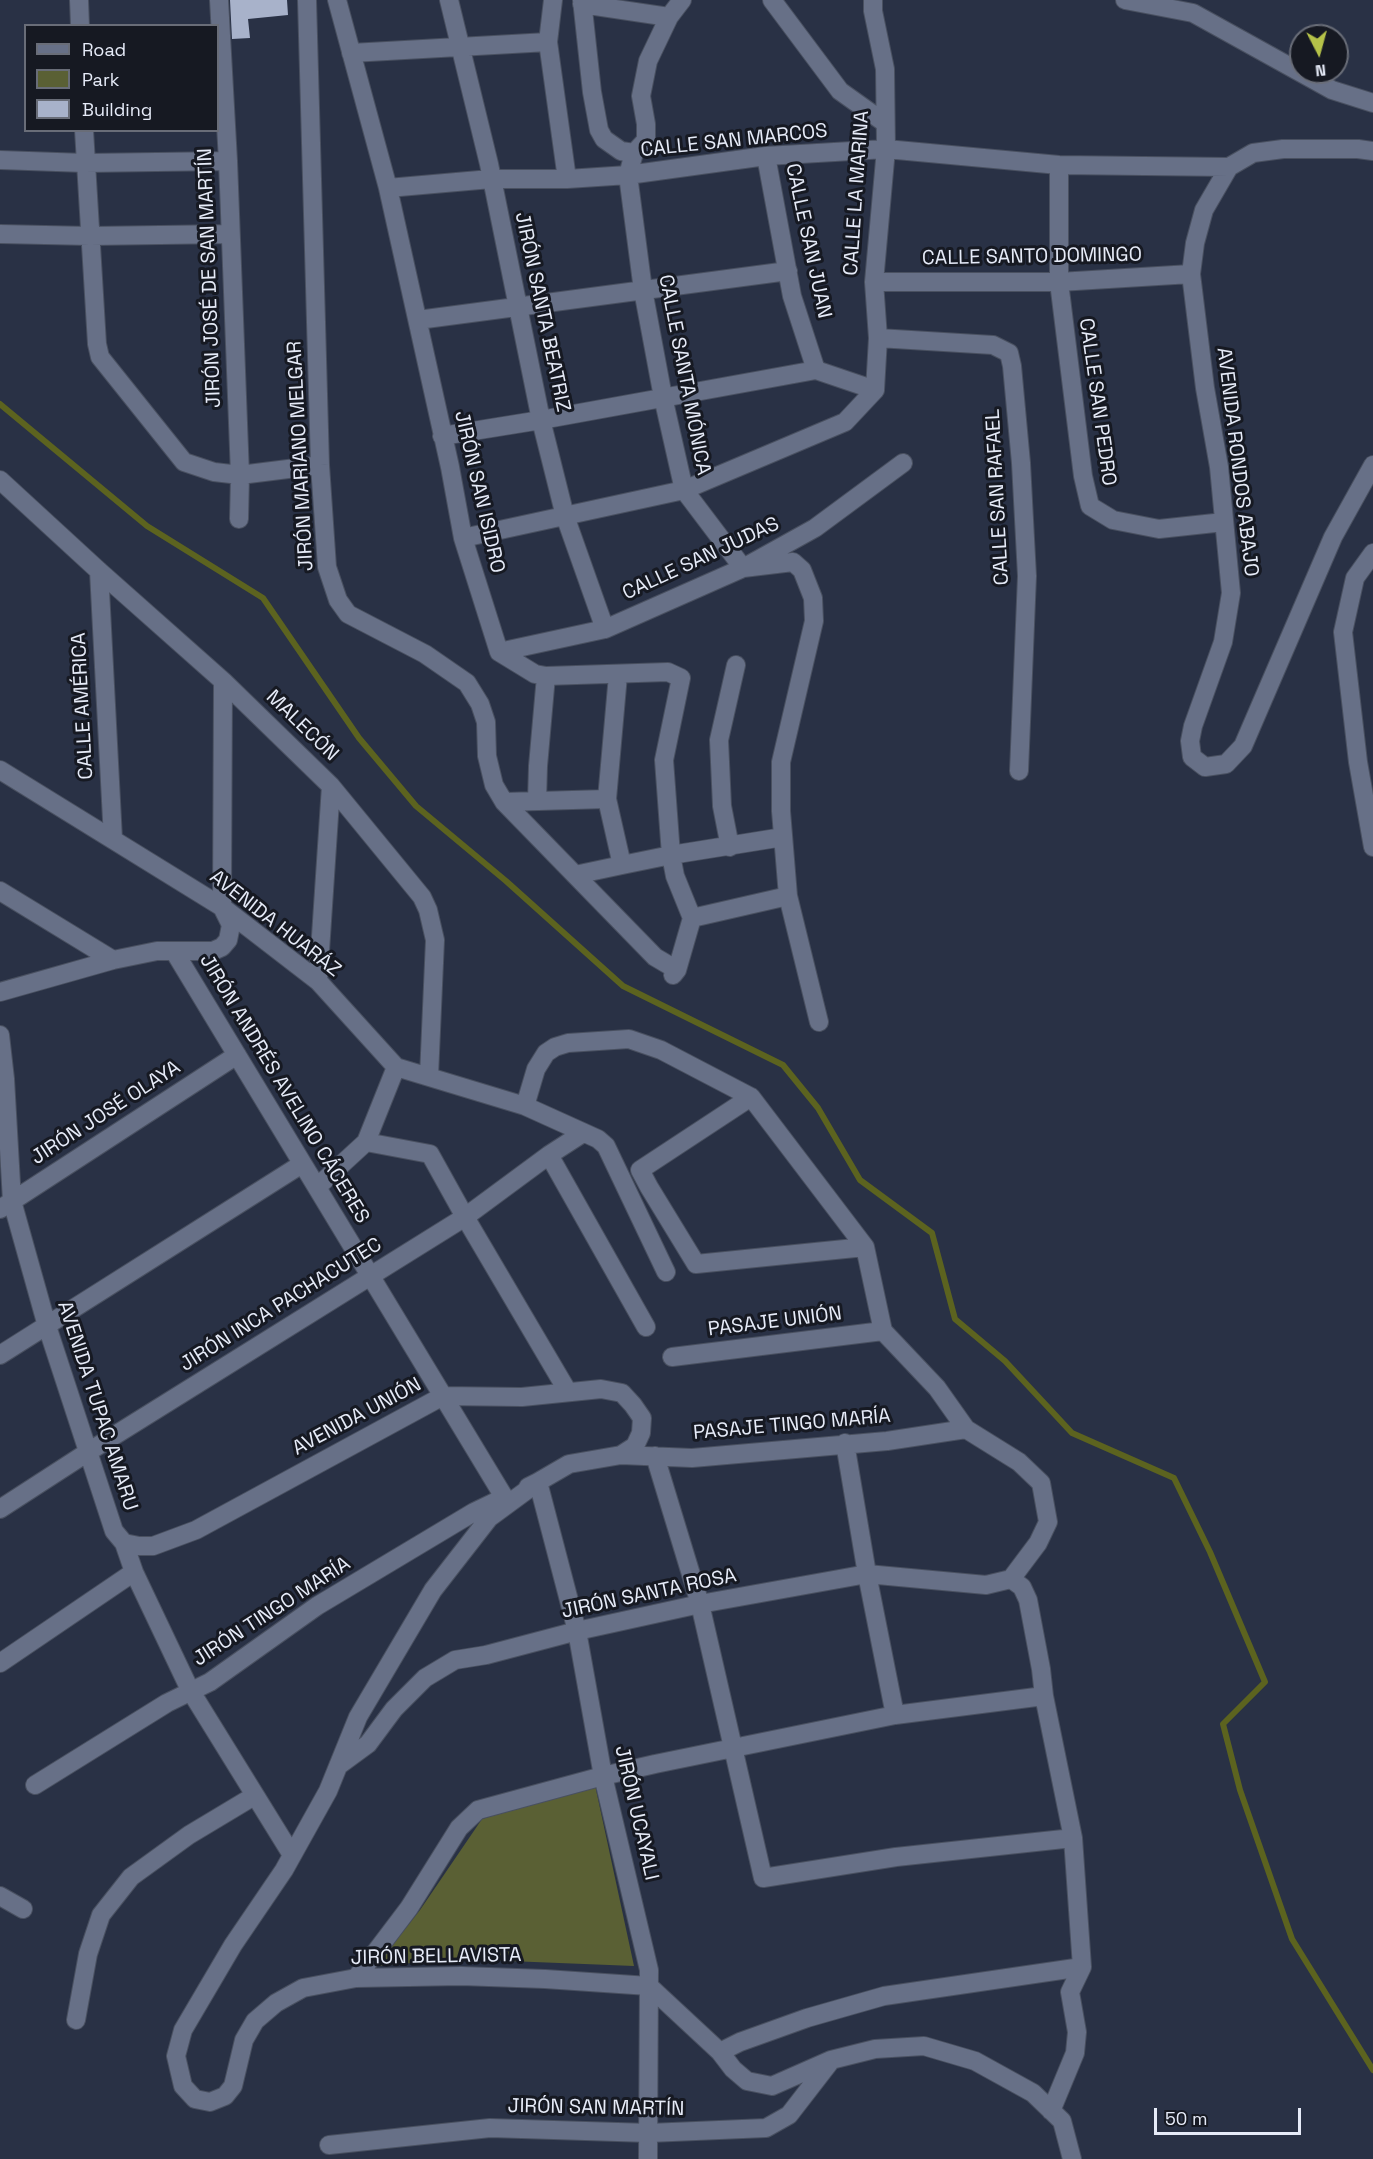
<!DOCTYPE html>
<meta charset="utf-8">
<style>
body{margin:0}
#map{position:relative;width:1373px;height:2159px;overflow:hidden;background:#293145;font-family:"Space Grotesk",sans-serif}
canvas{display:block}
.legend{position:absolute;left:24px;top:24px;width:195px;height:108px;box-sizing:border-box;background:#161922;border:2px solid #696d78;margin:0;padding:8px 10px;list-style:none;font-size:18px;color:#e6ebf8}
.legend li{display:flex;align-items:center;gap:12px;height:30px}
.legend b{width:30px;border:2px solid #696d78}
.north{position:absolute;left:1289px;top:24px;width:60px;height:60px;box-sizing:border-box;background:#161922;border:2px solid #696d78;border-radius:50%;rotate:174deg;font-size:16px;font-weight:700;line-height:24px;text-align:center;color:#e6ebf8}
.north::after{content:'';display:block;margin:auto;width:21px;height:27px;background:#b5c249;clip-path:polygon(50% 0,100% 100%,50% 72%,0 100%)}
.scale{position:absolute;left:1154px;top:2108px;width:147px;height:27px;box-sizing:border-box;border:3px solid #e6ebf8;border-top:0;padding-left:8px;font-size:18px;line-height:21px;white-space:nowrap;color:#e6ebf8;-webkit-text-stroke:4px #161922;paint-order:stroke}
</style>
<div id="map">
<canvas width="1373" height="2159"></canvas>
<ul class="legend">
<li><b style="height:8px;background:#677087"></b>Road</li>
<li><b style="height:16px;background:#5a6034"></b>Park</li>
<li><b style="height:16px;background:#a8b2ca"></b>Building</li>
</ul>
<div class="north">N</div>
<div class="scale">50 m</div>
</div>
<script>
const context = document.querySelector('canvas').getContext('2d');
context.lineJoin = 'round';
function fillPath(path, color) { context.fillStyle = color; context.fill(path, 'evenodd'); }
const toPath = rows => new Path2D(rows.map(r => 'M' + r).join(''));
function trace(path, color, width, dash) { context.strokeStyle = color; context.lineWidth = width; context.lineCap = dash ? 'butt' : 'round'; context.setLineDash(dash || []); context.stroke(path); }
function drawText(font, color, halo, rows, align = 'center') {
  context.font = font + ' "Space Grotesk",sans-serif'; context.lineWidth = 6; context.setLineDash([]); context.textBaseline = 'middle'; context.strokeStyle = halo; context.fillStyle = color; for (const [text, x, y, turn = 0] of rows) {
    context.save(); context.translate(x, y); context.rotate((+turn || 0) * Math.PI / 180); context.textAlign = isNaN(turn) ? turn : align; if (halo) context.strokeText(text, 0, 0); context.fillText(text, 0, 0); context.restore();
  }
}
const green = toPath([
 [595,1785,634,1966,459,1959,376,1966,420,1910,482,1819]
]);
const stream = toPath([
 [0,404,147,526,263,598,359,738,416,806,506,881,623,986,783,1065,818,1108,860,1180,932,1233,955,1319,1005,1361,1072,1433,1174,1478,1210,1552,1265,1682,1223,1724,1240,1790,1292,1939,1373,2070]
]);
const building = toPath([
 [230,0,287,0,288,15,248,19,250,38,232,39]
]);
const minor = toPath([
 [79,0,80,26],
 [219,0,228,161,240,475,239,519],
 [307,0,320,465,327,567,338,600,348,614,425,654,467,683,480,704,486,722,487,756,494,785,504,802,655,957,677,970],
 [337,0,388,188,450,467,463,538,499,652,535,674,546,676,668,672,681,678,664,760,671,855,675,876,692,918,677,970,673,975],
 [449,0,489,164,541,420,565,516,605,629],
 [553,0,548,42,567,179],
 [582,0,592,92,599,130,604,139,621,151,634,153,646,140,646,124,641,96,648,61,669,17,682,0],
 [772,0,840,91,885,123],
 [873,0,873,11,885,69,886,149,874,282,878,338,875,390],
 [1125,0,1193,13,1332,90,1373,103],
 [582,4,669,17],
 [351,53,548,42],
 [84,130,97,344,100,357,184,462,214,472,240,475,320,465],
 [1373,151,1358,149,1283,149,1253,153,1229,167,1204,210,1195,243,1191,274,1205,388,1219,467,1231,593,1223,642,1193,726,1190,741,1192,757,1205,767,1226,764,1243,746,1333,537,1373,465],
 [634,153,628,175,643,290,663,397,684,490,743,568,793,562,802,570,813,598,814,621,781,762,781,811,788,896,819,1022],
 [766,156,792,296,816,370],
 [0,160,85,163,228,161],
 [1059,165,1059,282,1083,476,1090,506,1113,520,1159,529,1224,522],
 [388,188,491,179,567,179,628,175,766,156,886,149,1059,165,1229,167],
 [0,234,90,236,230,234],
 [874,282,1059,282,1191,274],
 [418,320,788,271],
 [878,338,993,345,1009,353,1012,366,1021,463,1027,576,1019,771],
 [442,436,541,420,816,370,875,390],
 [0,480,99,571,223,681,331,786,422,897,428,910,435,940,429,1076],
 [463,538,684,490,845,422,875,390],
 [1373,553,1355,578,1343,632,1358,762,1373,847],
 [99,571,113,839],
 [499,652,605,629,743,568,815,528,903,463],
 [0,770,222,907,318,981,396,1067,525,1106,598,1139,606,1146,666,1272],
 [607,799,618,675],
 [537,801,538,766,546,676],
 [504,802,607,799,622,865,671,855,783,837],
 [730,847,722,806,719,740,736,665],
 [575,875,622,865],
 [0,891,113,960],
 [692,918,788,896],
 [174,951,504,1497],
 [318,981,331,786],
 [0,992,113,960,157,951,213,951,222,947,228,940,231,925,222,907,223,681],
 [0,1035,5,1079,12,1201,47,1326,114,1531,124,1543,134,1572,190,1690,292,1855],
 [751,1097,865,1247],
 [525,1106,536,1069,546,1053,555,1047,568,1043,629,1039,661,1050,751,1097,640,1170,649,1187,696,1264,865,1247,883,1331,937,1388,966,1429,1019,1462,1041,1483,1048,1522,1038,1543,1011,1579],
 [366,1142,430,1154,465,1217,568,1392],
 [549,1155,646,1327],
 [317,1187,366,1142,396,1067],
 [0,1209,237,1055],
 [0,1355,302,1164],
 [672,1357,883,1331],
 [966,1429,887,1441,692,1458,621,1455,569,1464,538,1482,489,1518,433,1590,358,1717,328,1791,284,1870,233,1945,183,2030,176,2056,183,2086,195,2099,210,2102,225,2096,233,2086,244,2040,255,2021,276,2003,303,1988,356,1978,461,1976,545,1979,649,1986,720,2052,733,2069,747,2081,772,2086,831,2060,875,2049,924,2046,975,2061,1033,2093,1062,2121,1072,2159],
 [845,1443,867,1574,895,1715],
 [655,1456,700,1604,763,1878,896,1857,1073,1838],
 [528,1487,538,1482,577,1631,603,1776,649,1970,648,2159],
 [0,1509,88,1452,465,1217,549,1155,583,1133],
 [124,1543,139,1546,153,1546,196,1530,443,1396,522,1397,601,1389,622,1393,633,1405,642,1418,641,1433,635,1446,621,1455],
 [0,1663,134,1572],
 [338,1766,368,1744,394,1709,425,1678,455,1660,486,1655,577,1631,700,1604,867,1574,986,1585,1011,1579],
 [35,1785,167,1703,210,1682,317,1606,474,1512,503,1498],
 [0,1896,23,1909],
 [356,1978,409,1908,459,1828,478,1810,603,1776,655,1764,895,1715,1044,1696],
 [76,2020,88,1954,101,1915,131,1877,189,1835,254,1796],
 [720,2052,740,2042,807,2018,884,1996,1082,1967,1073,1838,1044,1696,1041,1669,1028,1600,1022,1587,1011,1579],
 [1051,2111,1075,2053,1077,2032,1070,1992,1082,1967],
 [329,2145,490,2128,649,2133,766,2128,789,2115,830,2062]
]);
const streetNames = [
 ["CALLE SAN MARCOS",734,141,-6],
 ["CALLE LA MARINA",857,193,-86],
 ["CALLE SAN JUAN",808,241,78],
 ["CALLE SANTO DOMINGO",1032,257,-1],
 ["JIRÓN JOSÉ DE SAN MARTÍN",210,278,-92],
 ["JIRÓN SANTA BEATRIZ",542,312,78],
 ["CALLE SANTA MÓNICA",684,375,79],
 ["CALLE SAN PEDRO",1097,402,82],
 ["JIRÓN MARIANO MELGAR",301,456,-93],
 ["AVENIDA RONDOS ABAJO",1237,462,83],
 ["JIRÓN SAN ISIDRO",479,492,77],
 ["CALLE SAN RAFAEL",998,497,-93],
 ["CALLE SAN JUDAS",701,559,-25],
 ["CALLE AMÉRICA",83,706,-93],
 ["MALECÓN",302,726,44],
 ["AVENIDA HUARÁZ",275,924,38],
 ["JIRÓN ANDRÉS AVELINO CÁCERES",284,1089,59],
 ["JIRÓN JOSÉ OLAYA",106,1113,-33],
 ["JIRÓN INCA PACHACUTEC",281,1305,-32],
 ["PASAJE UNIÓN",775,1322,-7],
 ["AVENIDA TUPAC AMARU",97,1406,72],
 ["AVENIDA UNIÓN",357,1417,-28],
 ["PASAJE TINGO MARÍA",792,1425,-5],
 ["JIRÓN SANTA ROSA",649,1594,-12],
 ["JIRÓN TINGO MARÍA",272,1612,-33],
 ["JIRÓN UCAYALI",636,1813,77],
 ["JIRÓN BELLAVISTA",436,1957,-1],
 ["JIRÓN SAN MARTÍN",596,2108,1]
];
fillPath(green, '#5a6034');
trace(stream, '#5c631f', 6);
fillPath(building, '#a8b2ca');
trace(minor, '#495060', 20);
trace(minor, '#677087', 18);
drawText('20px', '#e6ebf8', '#161922', streetNames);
</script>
